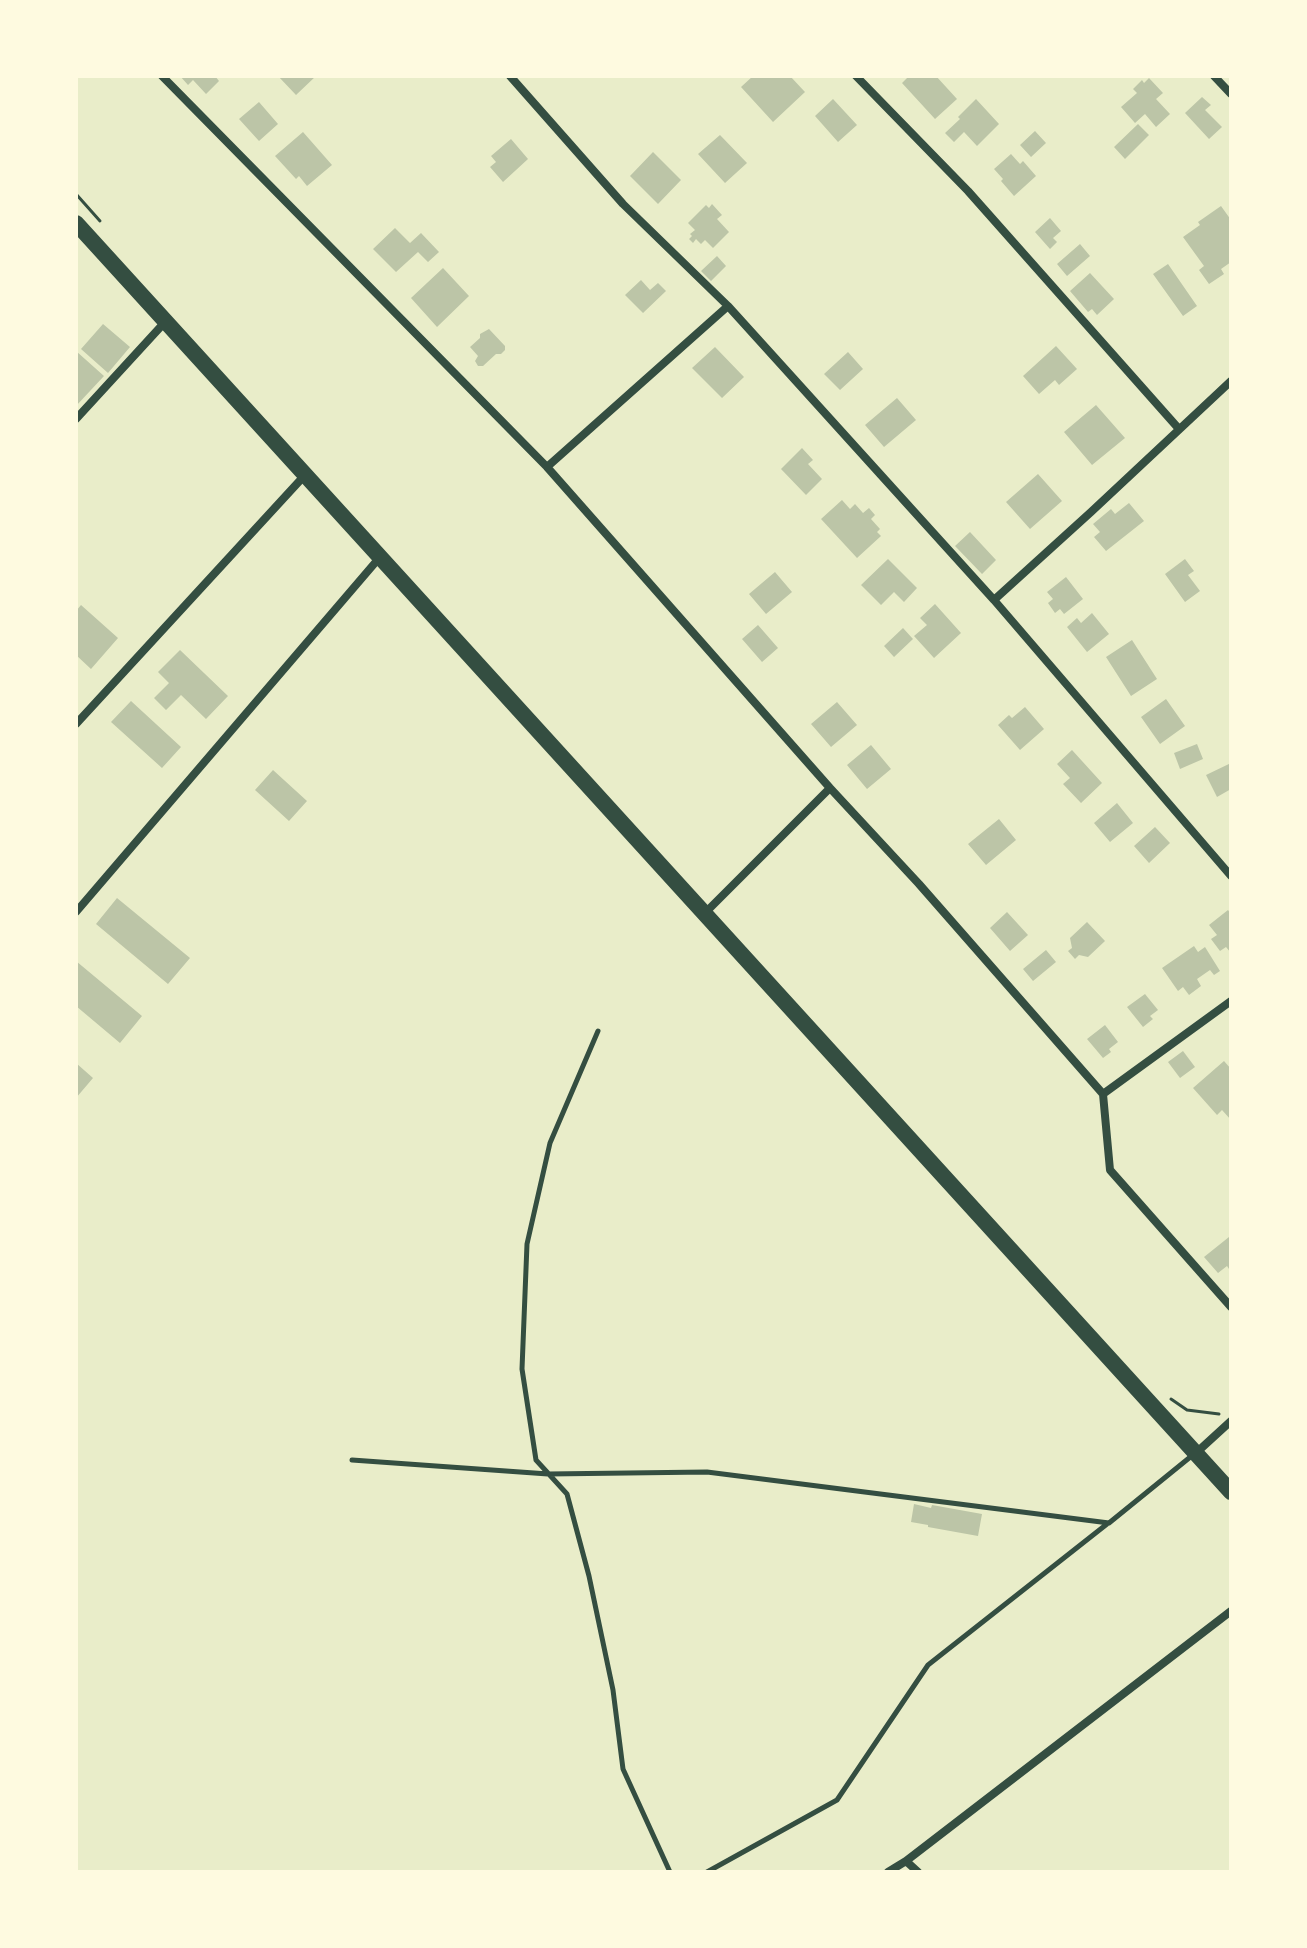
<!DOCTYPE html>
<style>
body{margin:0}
#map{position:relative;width:1307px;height:1948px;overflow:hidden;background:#e9edc9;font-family:"PT Sans Narrow",sans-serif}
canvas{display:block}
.frame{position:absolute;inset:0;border:78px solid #fefae0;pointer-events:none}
</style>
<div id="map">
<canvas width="1307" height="1948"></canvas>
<div class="frame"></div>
</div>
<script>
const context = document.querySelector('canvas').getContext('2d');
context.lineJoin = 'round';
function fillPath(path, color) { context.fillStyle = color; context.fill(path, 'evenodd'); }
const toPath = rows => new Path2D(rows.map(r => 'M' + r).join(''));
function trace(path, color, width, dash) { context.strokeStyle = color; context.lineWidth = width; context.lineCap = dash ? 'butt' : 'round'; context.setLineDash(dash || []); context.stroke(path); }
const building = toPath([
 [180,76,215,76,219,81,206,94,193,80,188,85],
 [278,76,316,76,296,95],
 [753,76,790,76,805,92,773,122,741,87],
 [909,76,936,76,957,99,935,119,902,83],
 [1149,78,1163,93,1156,99,1170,114,1156,127,1145,114,1135,123,1121,107,1137,93,1133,89,1142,80,1144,83],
 [1202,97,1211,105,1205,110,1222,127,1209,139,1185,113],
 [833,99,857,125,838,142,815,116],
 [976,99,999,124,977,146,964,132,954,142,945,133,960,119,958,117],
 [259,102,278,124,259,141,239,119],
 [1138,124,1149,135,1125,159,1114,147],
 [1035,131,1046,143,1031,157,1020,145],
 [303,132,332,165,307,186,299,176,296,179,275,156],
 [720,135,747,163,725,183,698,154],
 [511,139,528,159,503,182,490,167,496,162,491,156],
 [653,152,681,180,658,204,630,176],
 [1011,154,1020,164,1023,161,1036,176,1014,196,1001,181,1003,179,994,169],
 [712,204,722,215,717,219,729,232,713,248,705,240,701,244,696,239,693,243,689,239,692,236,690,234,695,230,688,223,706,205,709,208],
 [1221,206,1231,220,1229,228,1231,230,1231,262,1221,269,1224,274,1209,284,1199,270,1204,266,1183,237,1200,225,1198,222],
 [1050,218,1061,231,1053,238,1057,242,1050,249,1035,232],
 [395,228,410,243,421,233,439,252,428,262,418,252,396,272,373,249],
 [1080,244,1090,256,1067,276,1057,264],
 [717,256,726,266,711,281,701,271],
 [1168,264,1197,306,1183,316,1153,274],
 [443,268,469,296,437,327,411,298],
 [1090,273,1114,299,1097,315,1092,309,1088,312,1070,291],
 [641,280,650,290,658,283,666,291,643,313,625,295],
 [103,324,130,347,108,373,81,349],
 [489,329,505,346,505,350,501,354,496,354,483,366,478,366,475,361,478,356,470,347,480,338,480,334],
 [1056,346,1077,369,1059,385,1055,380,1039,394,1023,376],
 [715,347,744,377,722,398,692,368],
 [76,351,104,376,76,406],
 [848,352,863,369,840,390,824,374],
 [897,398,916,420,884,447,865,425],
 [1096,405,1125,438,1092,465,1064,432],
 [802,448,813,460,808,464,822,479,806,495,781,469],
 [1038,474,1062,501,1030,529,1006,502],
 [842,500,850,509,855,504,863,513,869,508,875,515,871,519,880,529,877,532,881,536,857,558,821,519],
 [1129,503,1144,521,1106,551,1094,537,1100,532,1093,524,1111,509,1115,514],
 [970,532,996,560,982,574,955,546],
 [888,559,917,588,904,602,894,592,881,605,861,585],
 [1185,559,1194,571,1188,575,1200,591,1185,602,1165,574],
 [775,572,792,592,766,614,749,594],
 [1066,577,1083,599,1064,614,1060,609,1055,613,1048,603,1053,599,1047,592],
 [935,604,961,633,934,658,914,636,927,625,920,618],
 [81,605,118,638,91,669,76,655,76,611],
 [1092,613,1109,634,1087,652,1067,627,1077,618,1081,623],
 [758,625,778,648,762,662,742,639],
 [903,628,913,639,894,657,884,646],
 [1132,640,1157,679,1131,696,1106,657],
 [180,650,228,696,206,719,181,695,166,710,154,698,169,683,158,672],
 [1166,699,1185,726,1160,744,1141,717],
 [131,701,181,747,162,768,111,722],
 [837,702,857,725,831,747,811,724],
 [1025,707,1044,729,1020,750,998,725,1009,715,1012,718],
 [1197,744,1203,759,1180,769,1174,753],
 [871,745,891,769,867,789,847,765],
 [1072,750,1102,783,1081,803,1063,784,1070,778,1057,764],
 [1231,763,1231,789,1217,797,1206,775],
 [273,770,307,801,289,821,255,790],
 [1117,803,1133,823,1110,842,1094,823],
 [999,819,1016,840,986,865,968,844],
 [1155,827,1170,843,1149,863,1134,846],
 [117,898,190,958,168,984,96,924],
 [1228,910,1231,914,1231,953,1226,947,1220,951,1211,939,1217,935,1209,925],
 [1007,912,1028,935,1010,951,990,928],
 [1087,922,1105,941,1088,957,1079,955,1075,959,1068,951,1072,948,1070,938],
 [1194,946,1198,952,1205,947,1220,971,1214,975,1210,970,1197,979,1201,986,1189,995,1183,987,1178,991,1162,968],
 [1046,950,1056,962,1033,981,1023,969],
 [76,961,142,1016,120,1043,76,1006],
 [1145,994,1158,1010,1150,1016,1153,1019,1143,1027,1127,1007],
 [1105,1025,1118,1042,1109,1049,1111,1052,1103,1058,1087,1039],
 [1183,1051,1195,1067,1180,1078,1168,1062],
 [1224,1061,1231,1069,1231,1120,1222,1110,1217,1115,1193,1088],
 [76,1063,93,1078,76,1098],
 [1229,1237,1231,1240,1231,1272,1227,1266,1218,1273,1204,1257],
 [914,1504,931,1508,932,1505,982,1514,978,1536,928,1527,928,1525,911,1522]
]);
const path = toPath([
 [76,194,100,221],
 [1171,1399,1187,1410,1219,1414]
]);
const service = toPath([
 [598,1031,550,1143,527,1244,522,1369,536,1460,567,1494,589,1576,613,1690,623,1769,670,1872],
 [352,1460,548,1474,707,1472,1109,1523,1194,1454],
 [707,1872,837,1800,928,1665,1107,1524]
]);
const minor = toPath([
 [162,76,547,467,830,788,919,884,1103,1094],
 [510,76,623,204,728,306,994,600,1231,876],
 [856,76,968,191,1179,429],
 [1214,76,1231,94],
 [76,419,165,322],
 [547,467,728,306],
 [994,600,1091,512,1231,381],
 [76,724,305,475],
 [76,912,380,557],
 [705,913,830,788],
 [1231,1001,1103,1094,1110,1170,1231,1307],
 [1196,1453,1231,1421],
 [906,1861,918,1872],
 [888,1872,906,1861,1231,1611]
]);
const secondary = toPath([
 [76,223,1231,1492]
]);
fillPath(building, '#bcc5a7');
trace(path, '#344e41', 3);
trace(service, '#344e41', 5);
trace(minor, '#344e41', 8);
trace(secondary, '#344e41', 16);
</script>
